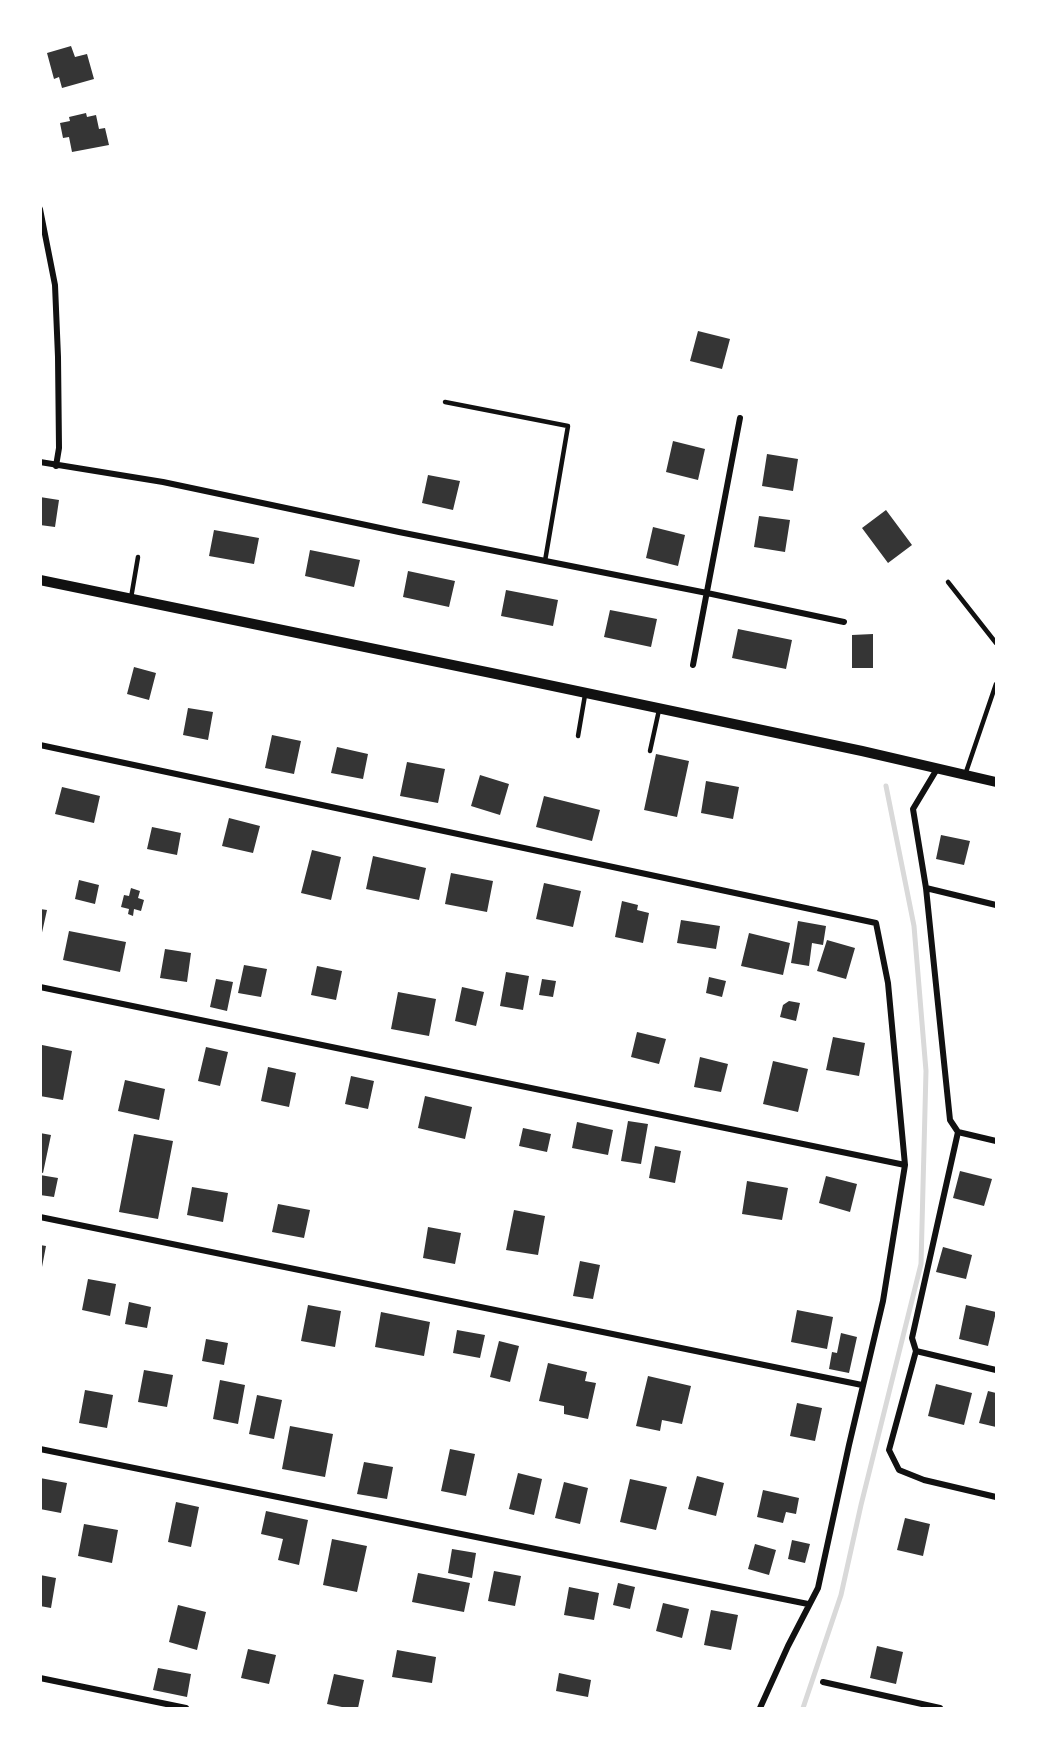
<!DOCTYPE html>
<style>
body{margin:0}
#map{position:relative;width:1037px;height:1749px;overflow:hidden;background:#fff;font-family:"Fira Sans",sans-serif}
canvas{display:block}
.frame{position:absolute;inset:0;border:42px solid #fff;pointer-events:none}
</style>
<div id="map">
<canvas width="1037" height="1749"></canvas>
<div class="frame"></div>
</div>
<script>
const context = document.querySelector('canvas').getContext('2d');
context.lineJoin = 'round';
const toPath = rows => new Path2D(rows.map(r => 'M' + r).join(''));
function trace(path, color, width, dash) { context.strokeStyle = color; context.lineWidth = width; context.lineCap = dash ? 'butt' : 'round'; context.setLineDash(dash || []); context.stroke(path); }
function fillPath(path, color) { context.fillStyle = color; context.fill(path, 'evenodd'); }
const stream = toPath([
 [803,1708,841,1595,861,1505,921,1264,926,1071,914,926,886,786]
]);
const building = toPath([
 [71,46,75,57,87,54,94,79,62,88,59,77,54,79,47,53],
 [86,113,87,117,96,115,99,129,105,128,109,145,72,152,69,137,63,138,60,123,70,121,69,117],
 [698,331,730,339,722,369,690,361],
 [673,441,705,449,698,480,666,472],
 [767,454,798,459,793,491,762,486],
 [428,475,460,481,453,510,422,503],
 [40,497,59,500,55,527,40,525],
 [886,510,912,545,888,563,862,528],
 [759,516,790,520,785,552,754,547],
 [653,527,685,535,678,566,646,558],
 [214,530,259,538,254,564,209,556],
 [310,550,360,560,354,587,305,576],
 [408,571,455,581,449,607,403,597],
 [506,590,558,600,553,626,501,616],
 [610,610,657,619,651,647,604,637],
 [738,629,792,640,786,669,732,658],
 [873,634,873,668,852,668,852,635],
 [134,667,156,673,149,700,127,694],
 [188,708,213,712,208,740,183,735],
 [272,735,301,741,294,774,265,768],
 [337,747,368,754,363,779,331,773],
 [656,754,689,761,677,817,644,810],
 [407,762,445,769,438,803,400,796],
 [480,775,509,784,500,815,471,806],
 [706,781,739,787,733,819,701,813],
 [62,787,100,796,94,823,55,814],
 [544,796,600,810,592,841,536,827],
 [229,818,260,826,253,853,222,846],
 [152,827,181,833,177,855,147,849],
 [941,835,970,841,964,865,936,859],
 [312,850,341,857,331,900,301,893],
 [373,856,426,868,419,900,366,889],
 [451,873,493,881,487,912,445,904],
 [79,880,99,885,95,904,75,899],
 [544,883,581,891,573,927,536,919],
 [131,888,140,891,138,898,144,900,141,911,134,909,133,916,128,914,129,909,121,907,124,895,129,896],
 [622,901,638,905,637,910,649,913,643,943,615,937],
 [40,909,47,910,41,937,40,936],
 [681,920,720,926,716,949,677,943],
 [798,921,826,926,823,945,812,943,809,966,791,963],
 [69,931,126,942,120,972,63,960],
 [749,933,790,943,783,975,741,966],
 [827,940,855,948,846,979,817,971],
 [165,949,191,953,187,982,160,978],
 [244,965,267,969,261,997,238,993],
 [317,966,342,971,336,1000,311,995],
 [506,972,529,976,523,1010,500,1006],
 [709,977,726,981,722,997,706,993],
 [216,979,233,982,227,1011,210,1007],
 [542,979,556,981,553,997,539,995],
 [462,987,484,992,476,1026,455,1021],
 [398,992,436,999,429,1036,391,1029],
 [789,1001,800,1003,796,1021,780,1017,783,1005],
 [637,1032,666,1039,659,1064,631,1057],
 [833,1037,865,1043,859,1076,826,1070],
 [42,1045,72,1051,63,1100,40,1096,40,1052],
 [206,1047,228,1052,220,1086,198,1081],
 [700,1057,728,1064,721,1092,694,1087],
 [773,1061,808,1069,798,1112,763,1104],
 [268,1067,296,1073,289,1107,261,1101],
 [351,1076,374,1081,368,1109,345,1104],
 [125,1080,165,1089,159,1120,118,1111],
 [425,1096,472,1107,465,1139,418,1128],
 [628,1121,648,1124,641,1164,621,1161],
 [577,1122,613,1130,608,1155,572,1148],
 [523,1128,551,1134,547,1152,519,1146],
 [40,1133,51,1135,43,1173,40,1172],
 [134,1134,173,1141,158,1219,119,1212],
 [655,1146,681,1151,675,1183,649,1178],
 [960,1171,992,1179,984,1206,953,1198],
 [40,1175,58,1178,54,1197,40,1195],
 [826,1176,857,1184,850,1212,819,1203],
 [747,1181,788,1188,782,1220,742,1214],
 [192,1187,228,1193,223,1222,187,1215],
 [278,1204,310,1210,304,1238,272,1232],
 [514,1210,545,1216,538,1255,506,1250],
 [428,1227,461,1233,455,1264,423,1258],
 [40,1245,46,1246,42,1267,40,1267],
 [943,1247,972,1255,966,1279,936,1272],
 [580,1261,600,1265,593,1299,573,1296],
 [88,1279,116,1284,110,1316,82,1310],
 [129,1302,151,1307,147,1328,125,1324],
 [308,1305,341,1311,335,1347,301,1341],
 [966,1305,996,1312,988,1346,959,1339],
 [797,1310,833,1317,827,1349,791,1342],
 [381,1312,430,1322,424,1356,375,1347],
 [457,1330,485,1335,480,1358,453,1353],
 [841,1333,857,1337,849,1373,829,1369,832,1352,837,1353],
 [206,1339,228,1343,224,1365,202,1361],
 [499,1341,519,1346,510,1382,490,1377],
 [548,1363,587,1372,585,1381,596,1383,588,1419,564,1414,564,1406,539,1401],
 [144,1370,173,1375,167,1407,138,1402],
 [648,1376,691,1386,682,1424,662,1420,660,1431,636,1426],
 [220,1380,245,1385,238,1424,213,1419],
 [936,1384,972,1393,964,1425,928,1416],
 [85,1390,113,1395,107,1428,79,1423],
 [988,1391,996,1393,996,1427,979,1423],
 [257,1395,282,1400,274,1439,249,1434],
 [797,1403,822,1408,815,1441,790,1436],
 [290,1426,333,1434,325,1477,282,1469],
 [450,1449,475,1454,466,1496,441,1491],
 [364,1462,393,1467,387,1499,357,1494],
 [518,1473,542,1479,534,1515,509,1509],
 [697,1476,724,1483,716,1516,688,1509],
 [40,1478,67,1483,61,1513,40,1509],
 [630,1479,667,1487,656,1530,620,1522],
 [564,1482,588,1488,580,1524,555,1518],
 [763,1490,799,1498,796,1514,786,1512,783,1523,757,1517],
 [176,1502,199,1507,191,1547,168,1542],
 [266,1511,308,1520,299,1565,278,1560,283,1539,261,1534],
 [905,1518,930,1524,923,1556,897,1550],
 [84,1524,118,1530,112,1563,78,1556],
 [332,1539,367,1546,357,1592,323,1585],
 [792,1540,810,1544,805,1563,788,1559],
 [755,1544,776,1550,769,1575,748,1569],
 [452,1549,476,1553,472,1578,448,1573],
 [494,1571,521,1576,515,1606,488,1601],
 [418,1573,470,1583,464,1612,412,1602],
 [40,1575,56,1578,51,1608,40,1606],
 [618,1583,635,1587,630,1609,613,1605],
 [569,1587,599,1593,594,1620,564,1615],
 [663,1603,689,1609,682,1638,656,1631],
 [178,1605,206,1612,197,1650,169,1642],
 [711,1610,738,1615,731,1650,704,1645],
 [877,1646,903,1652,896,1684,870,1678],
 [248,1649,276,1655,269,1684,241,1678],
 [397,1650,436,1657,432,1683,392,1677],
 [158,1668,191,1674,187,1697,153,1690],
 [559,1673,591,1680,588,1697,556,1691],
 [334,1674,364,1680,358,1708,347,1708,327,1704]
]);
const service = toPath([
 [445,402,568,426,545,561],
 [948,582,996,643],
 [131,598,138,557],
 [578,736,585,695],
 [650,751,659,710],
 [965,775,996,684]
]);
const minor = toPath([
 [40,209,55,285,58,357,59,448,56,466],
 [40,462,163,482,399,532,707,593,844,622],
 [693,665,740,418],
 [40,745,876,923,888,983,905,1165,883,1301,849,1445,818,1588,788,1646,760,1708],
 [926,888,996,905],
 [40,987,905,1165],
 [958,1132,996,1141],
 [40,1217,862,1385],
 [916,1351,912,1338,958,1132,950,1120,926,888,913,809,937,769],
 [916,1351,889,1450,899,1470,924,1480,996,1497],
 [916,1351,996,1370],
 [40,1449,808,1604],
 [40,1678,186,1708],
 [823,1682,940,1708]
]);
const tertiary = toPath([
 [40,580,496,674,862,751,996,782]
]);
trace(stream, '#d9d9d9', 5);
fillPath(building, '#353535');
trace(service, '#111', 4.5);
trace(minor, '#111', 6);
trace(tertiary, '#111', 10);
</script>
